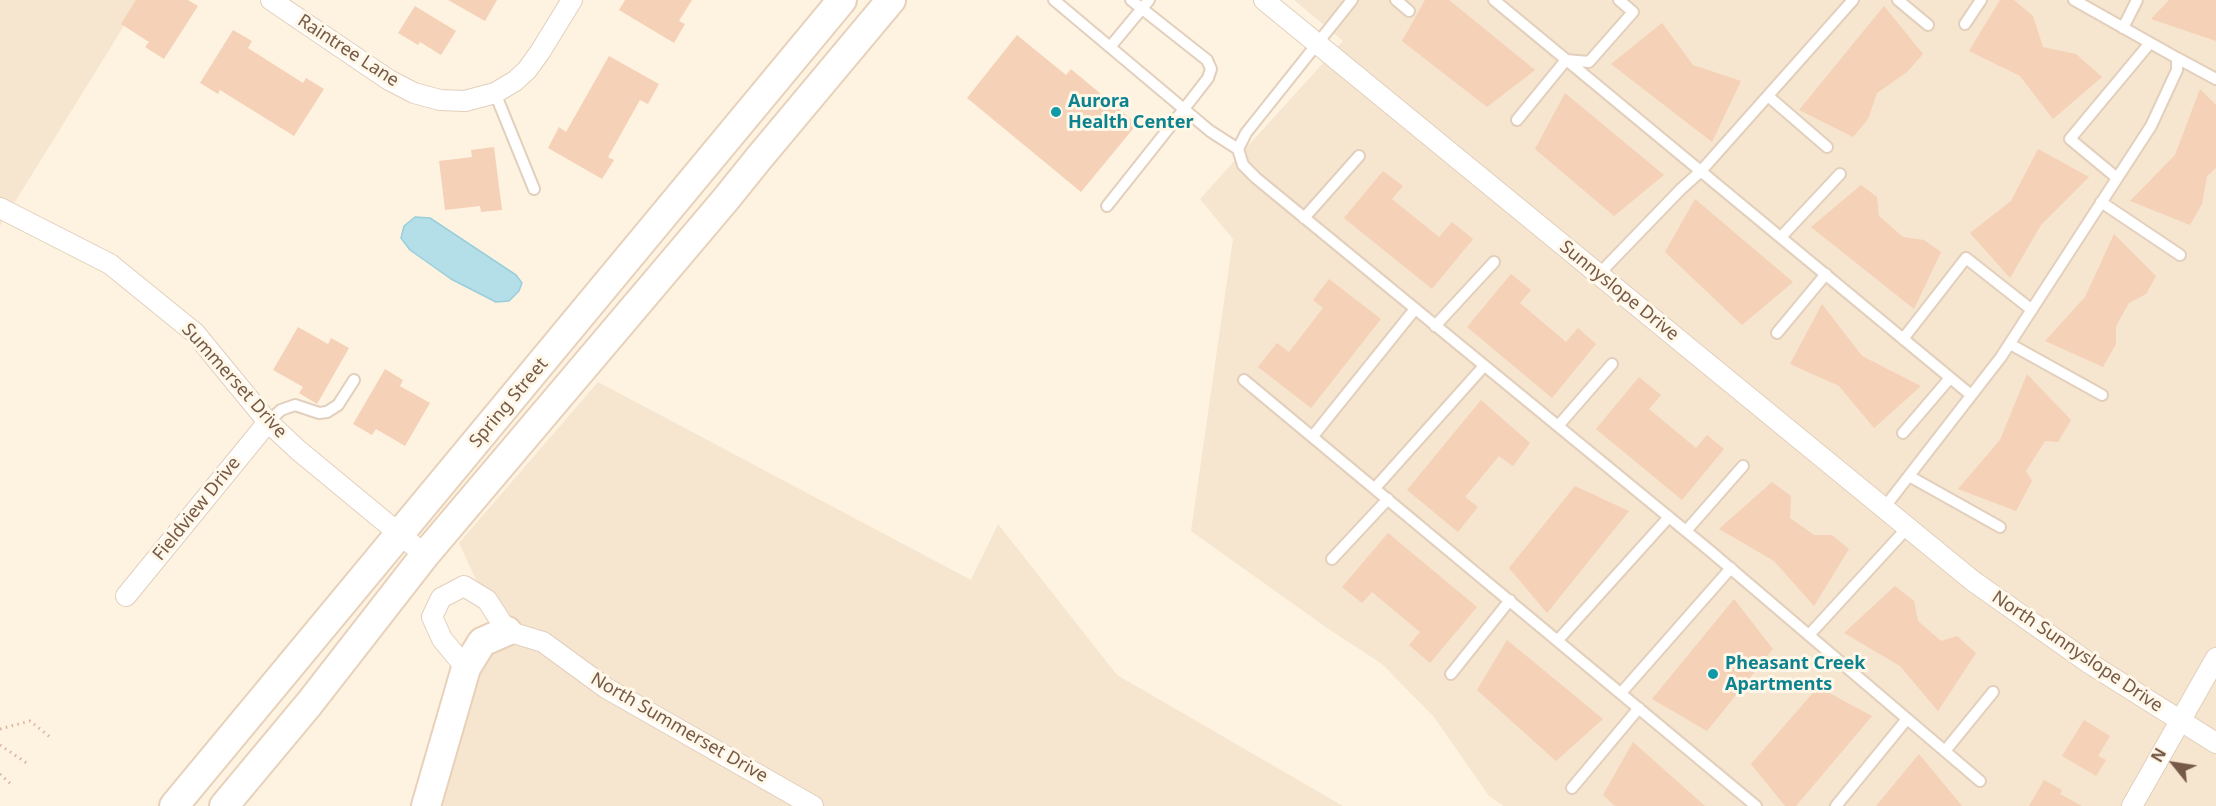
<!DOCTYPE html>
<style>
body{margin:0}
#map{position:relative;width:2216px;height:806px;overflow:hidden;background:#fef3e1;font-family:"Noto Sans",sans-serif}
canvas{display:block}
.north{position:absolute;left:2144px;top:734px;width:60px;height:60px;-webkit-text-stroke:4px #fff7e8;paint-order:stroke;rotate:300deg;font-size:16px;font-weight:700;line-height:24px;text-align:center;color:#765946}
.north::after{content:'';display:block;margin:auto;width:21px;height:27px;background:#765946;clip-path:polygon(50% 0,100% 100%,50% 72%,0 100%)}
</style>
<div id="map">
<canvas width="2216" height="806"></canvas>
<div class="north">N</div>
</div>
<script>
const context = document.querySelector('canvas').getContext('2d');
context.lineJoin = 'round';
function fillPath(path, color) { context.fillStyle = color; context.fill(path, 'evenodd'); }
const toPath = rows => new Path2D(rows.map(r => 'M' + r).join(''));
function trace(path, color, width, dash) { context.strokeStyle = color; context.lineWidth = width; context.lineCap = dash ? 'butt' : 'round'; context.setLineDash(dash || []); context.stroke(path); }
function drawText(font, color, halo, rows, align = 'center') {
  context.font = font + ' "Noto Sans",sans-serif'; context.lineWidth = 6; context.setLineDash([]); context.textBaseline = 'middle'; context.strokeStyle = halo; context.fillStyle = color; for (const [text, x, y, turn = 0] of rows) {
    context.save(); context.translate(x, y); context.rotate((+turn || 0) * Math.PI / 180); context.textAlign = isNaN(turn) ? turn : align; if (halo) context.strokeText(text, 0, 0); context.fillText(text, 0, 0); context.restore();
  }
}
const residential = toPath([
 [0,0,140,0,0,226],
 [1294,0,2216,0,2216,806,1504,806,1489,796,1434,717,1382,664,1327,628,1191,531,1233,239,1200,199,1343,41],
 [598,382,971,580,998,524,1117,675,1343,806,437,806,480,661,498,647,478,584,459,543]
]);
const water = toPath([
 [415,217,430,218,516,275,522,283,519,291,509,301,496,302,451,279,410,250,401,238,404,226,415,217]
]);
const building = toPath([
 [136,0,188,0,198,6,164,59,145,47,149,42,121,24],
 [448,0,497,0,485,21],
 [625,0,692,0,679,21,685,24,674,43,619,10],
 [1425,0,1449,0,1535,70,1487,107,1402,41],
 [2000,0,2014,0,2033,16,2043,47,2076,54,2102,77,2053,119,2020,76,1969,51],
 [2169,0,2216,0,2216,41,2151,19],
 [415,6,456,31,441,55,420,42,418,45,398,33],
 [1884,6,1923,54,1907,72,1877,93,1868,119,1853,137,1799,110],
 [1662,23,1693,65,1741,81,1712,142,1611,64],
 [233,30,252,41,248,48,303,83,306,78,324,89,294,136,220,90,218,94,200,83],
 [1017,35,1066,75,1071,69,1137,124,1081,192,967,98],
 [609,56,659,84,648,104,640,100,608,157,614,160,602,179,548,148,559,127,566,132],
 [2200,89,2216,105,2216,168,2207,176,2202,204,2190,225,2130,201,2175,155],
 [1565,93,1664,175,1614,216,1535,149],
 [494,147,502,210,481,212,480,206,445,210,439,161,472,157,471,150],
 [2038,149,2089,177,2041,225,2010,278,1970,233,2011,201],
 [1383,171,1403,186,1392,199,1439,237,1452,222,1473,239,1432,289,1344,218],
 [1861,185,1877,197,1879,216,1903,237,1924,240,1941,252,1914,309,1811,227],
 [1695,199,1793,282,1742,325,1665,252],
 [2114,234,2156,276,2146,294,2129,303,2116,326,2116,344,2103,367,2045,341,2085,297],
 [1511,274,1531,290,1520,303,1566,342,1578,328,1596,344,1552,398,1467,327],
 [1329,279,1381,319,1311,408,1258,367,1277,343,1289,352,1323,308,1313,300],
 [1822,304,1862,356,1921,386,1874,428,1839,386,1790,364],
 [298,327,328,344,331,338,349,348,317,404,299,393,303,387,273,370],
 [385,369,403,380,400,386,430,403,405,446,376,429,372,435,353,424],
 [2027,374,2071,420,2058,442,2045,441,2026,471,2032,481,2016,511,1958,489,2000,440],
 [1639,377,1661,395,1649,409,1696,448,1707,435,1724,449,1682,500,1596,429],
 [1481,400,1530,443,1513,466,1499,456,1465,497,1478,507,1458,532,1407,490],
 [1772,482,1791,496,1790,518,1814,535,1832,535,1849,549,1814,606,1774,561,1719,529],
 [1575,486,1629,511,1547,613,1509,568],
 [1388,533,1477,607,1430,663,1409,645,1420,632,1372,592,1362,603,1342,587],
 [1895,586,1914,601,1918,621,1941,641,1957,636,1976,653,1938,711,1900,666,1844,633],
 [1734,599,1773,649,1707,731,1652,699],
 [1507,640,1603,719,1556,761,1477,690],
 [1818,687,1872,716,1796,806,1785,806,1751,764],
 [2084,720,2110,736,2098,756,2106,760,2096,776,2062,756],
 [1633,742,1705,806,1615,806,1603,795],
 [1919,754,1962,806,1876,806],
 [2044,780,2062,790,2060,794,2082,806,2029,806]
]);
const path = toPath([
 [0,729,30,721,50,737],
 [0,745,28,764],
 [0,774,11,784]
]);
const lane = toPath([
 [1054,0,1210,131,1238,149],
 [1352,0,1246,133,1238,149,1243,165,1256,178,1709,550,1980,781],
 [1396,0,1409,11],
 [1494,0,1971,395],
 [1898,0,1928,25],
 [1965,24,1981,0],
 [2123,28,2137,0],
 [1110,47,1149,0],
 [2177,58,2216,79],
 [495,93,534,189],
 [1768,96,1827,147],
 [1517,120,1566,60,1589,62,1633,12,1619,0],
 [2117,178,2070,139,2150,43],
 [2101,202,2180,255],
 [1107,206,1184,109,1208,78,1211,69,1207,60,1131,0],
 [1304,218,1359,156],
 [1781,237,1840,174],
 [1598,275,1681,189,1701,171,1853,0],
 [1435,326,1494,262],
 [1777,333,1826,274],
 [1903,339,1966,258,2032,310],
 [2010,344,2102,395],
 [1244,380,1756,806],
 [268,422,281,410,295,405,319,413,327,412,338,405,354,380],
 [1558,426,1612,364],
 [1903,433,1950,378],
 [1313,436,1415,309],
 [1909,476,2000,527],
 [1375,488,1484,366],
 [1884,508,2001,357,2151,126,2177,70,2177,58,2074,0],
 [1686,531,1743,466],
 [1332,559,1388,499],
 [1809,635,1908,527],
 [1558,640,1669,517],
 [1451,674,1510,600],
 [1621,693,1731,568],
 [1945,751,1993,692],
 [1572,788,1639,708],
 [1836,806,1907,719]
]);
const street = toPath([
 [271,0,389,80,414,93,440,100,465,101,495,93,515,81,527,70,540,52,572,0],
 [1264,0,1973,581,2089,663,2216,743],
 [0,208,110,264,195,333,268,422,298,450,425,555],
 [126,596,268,422],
 [466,668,442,639,432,617,441,598,464,586,487,600,507,631,543,642,606,688,813,806],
 [2132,806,2216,658]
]);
const secondary = toPath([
 [174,806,842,0],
 [224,806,309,704,425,555,726,199,759,158,891,0],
 [426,806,466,668,482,642,507,631]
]);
const markers = [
 [1056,112,6,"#0f9aa8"],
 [1713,674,6,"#0f9aa8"]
];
const streetNames = [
 ["Raintree Lane",348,51,33],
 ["Sunnyslope Drive",1619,291,39],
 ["Summerset Drive",234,381,48],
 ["Spring Street",509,403,-50],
 ["Fieldview Drive",197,509,-51],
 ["North Sunnyslope Drive",2077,652,34],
 ["North Summerset Drive",679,728,30]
];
const cultureNames = [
 ["Aurora",1068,102],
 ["Health Center",1068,123],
 ["Pheasant Creek",1725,664],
 ["Apartments",1725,685]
];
fillPath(residential, '#f6e5cf');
fillPath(water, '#b4dfe8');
trace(water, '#9aceda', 1.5);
fillPath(building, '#f5d1b7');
trace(lane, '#e2cfbc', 14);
trace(street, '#e2cfbc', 22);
trace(secondary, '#e8d1ba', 32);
trace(path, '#d9b59a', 3, [1.5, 4.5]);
trace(lane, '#fff', 10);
trace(street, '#fff', 20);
trace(secondary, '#fff', 28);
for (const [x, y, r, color] of markers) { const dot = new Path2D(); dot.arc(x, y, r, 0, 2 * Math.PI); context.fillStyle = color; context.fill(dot); trace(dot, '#fff7e8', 2); }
drawText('18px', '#765946', '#fff7e8', streetNames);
drawText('bold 18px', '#0d838f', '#fff7e8', cultureNames, 'left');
</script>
